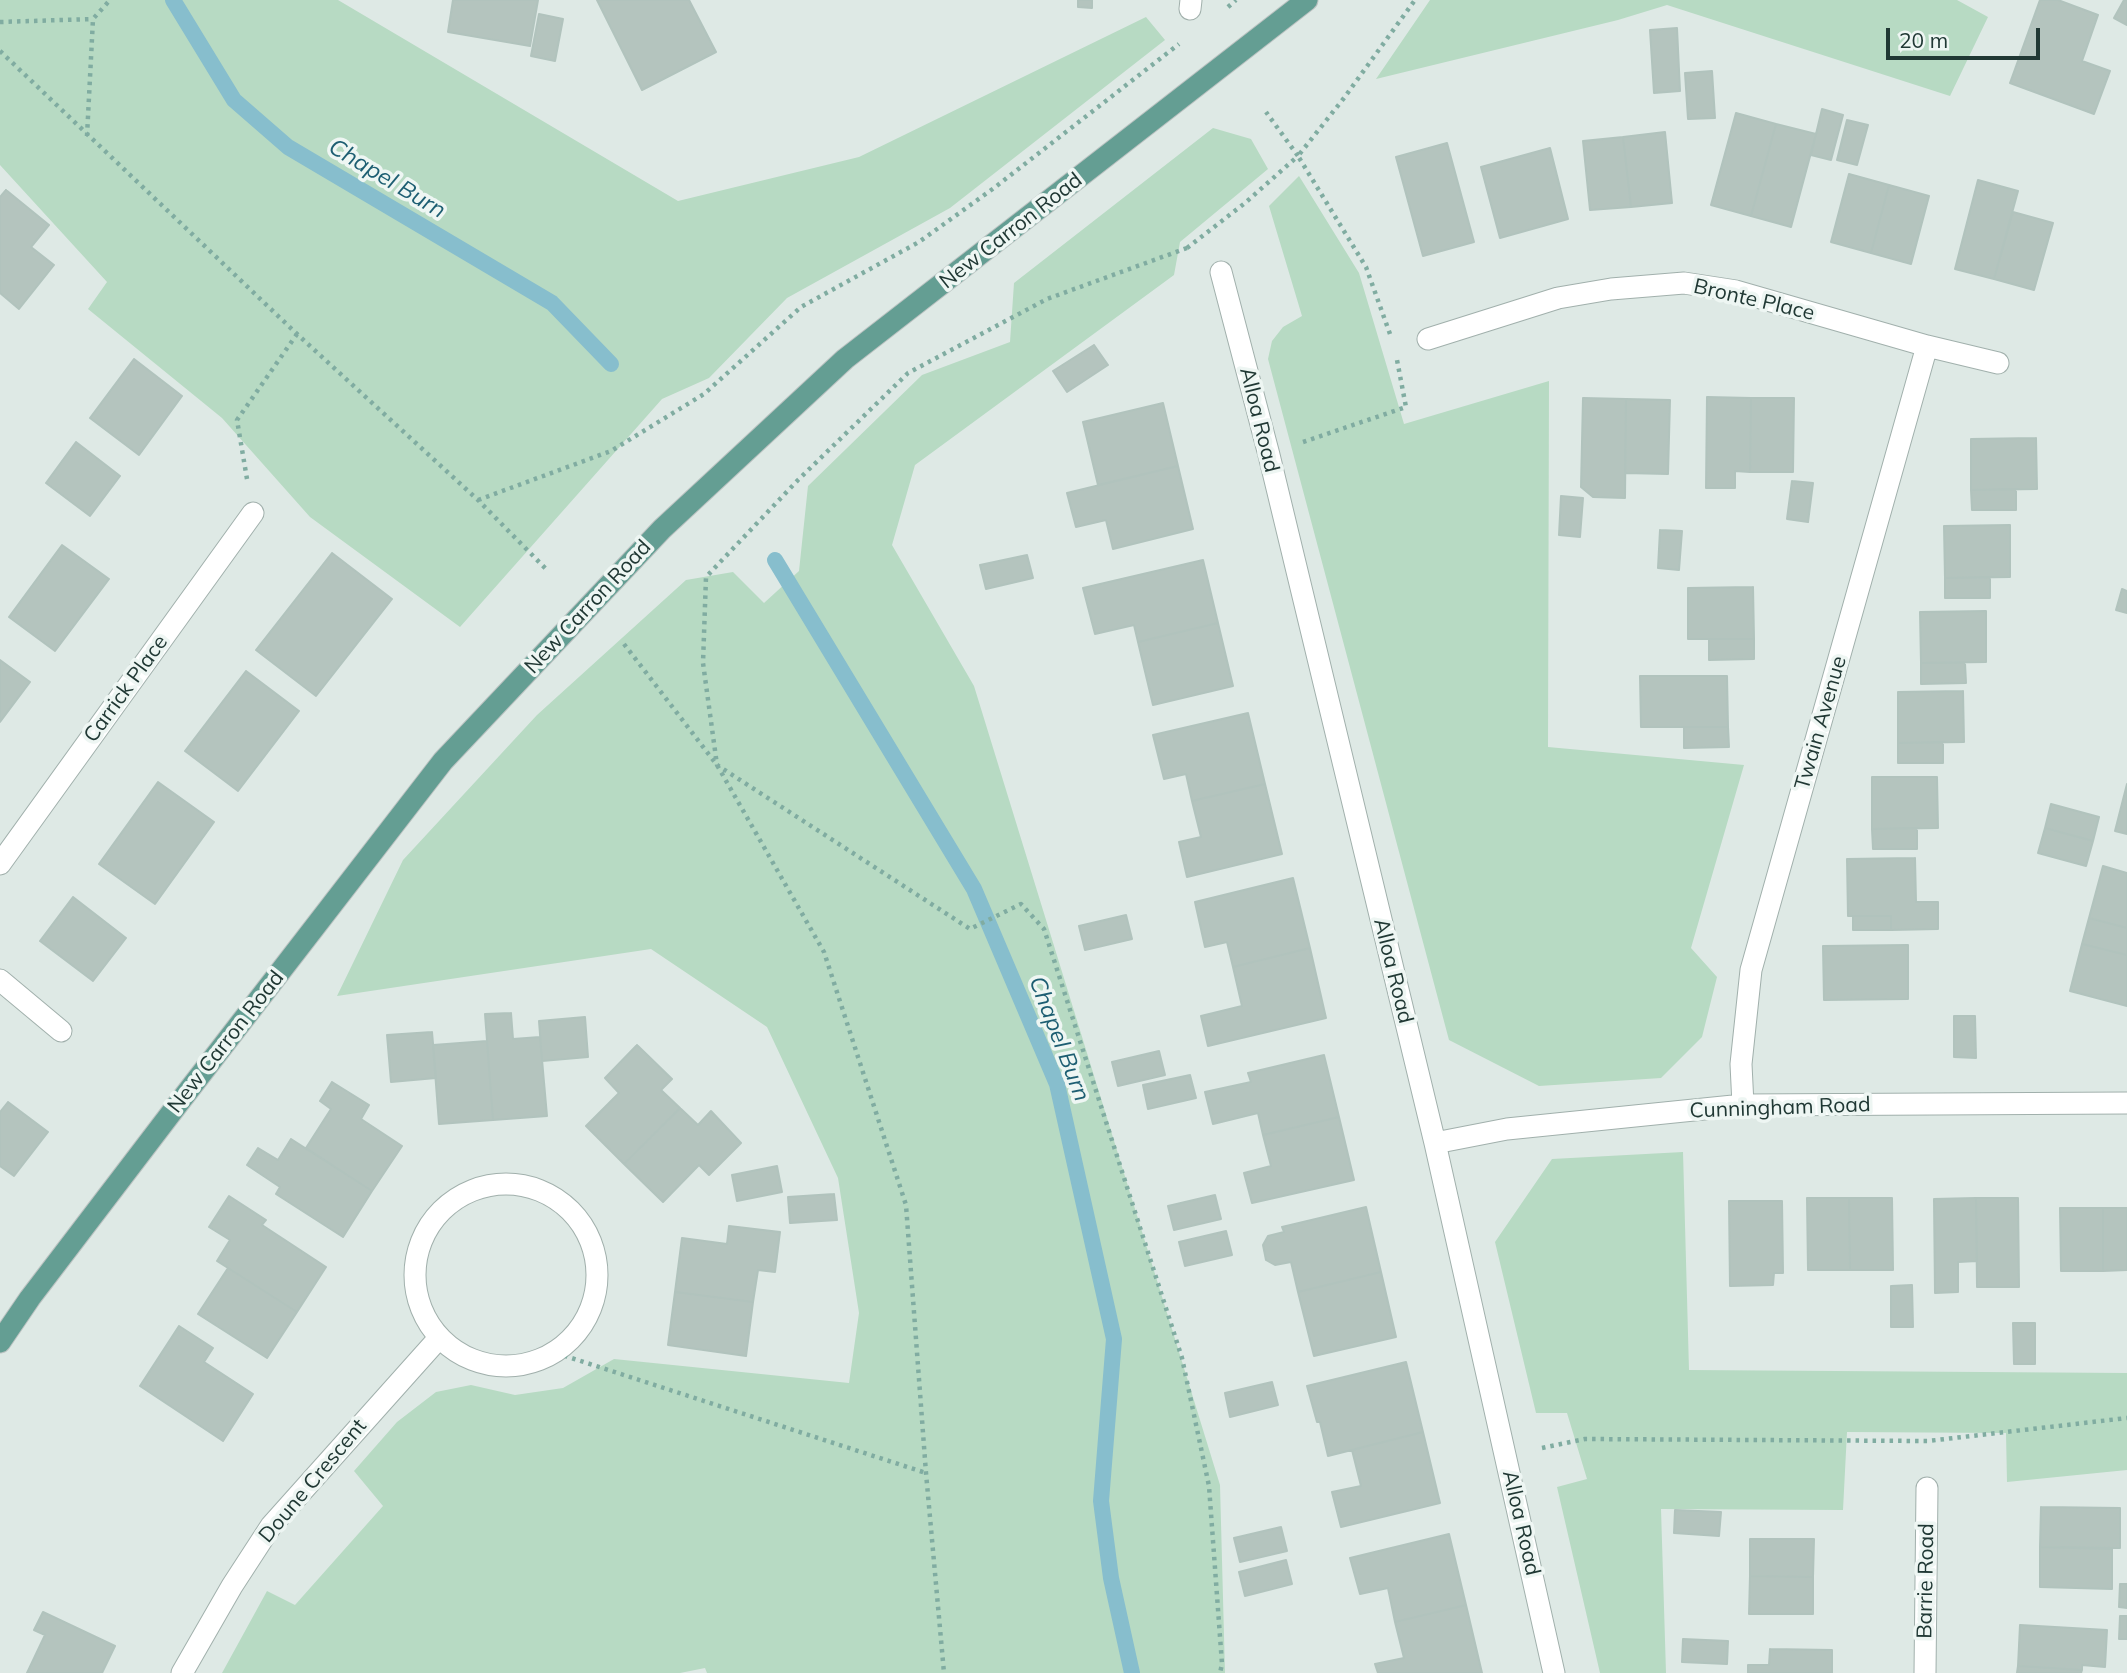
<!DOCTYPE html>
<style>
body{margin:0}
#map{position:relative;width:2127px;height:1673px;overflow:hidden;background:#dee9e5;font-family:Mulish,sans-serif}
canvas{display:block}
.scale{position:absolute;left:1886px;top:28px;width:154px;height:32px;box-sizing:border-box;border:4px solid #203834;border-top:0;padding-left:9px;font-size:21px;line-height:24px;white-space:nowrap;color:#203834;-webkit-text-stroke:5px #eef6f3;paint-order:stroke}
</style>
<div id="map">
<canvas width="2127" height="1673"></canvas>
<div class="scale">20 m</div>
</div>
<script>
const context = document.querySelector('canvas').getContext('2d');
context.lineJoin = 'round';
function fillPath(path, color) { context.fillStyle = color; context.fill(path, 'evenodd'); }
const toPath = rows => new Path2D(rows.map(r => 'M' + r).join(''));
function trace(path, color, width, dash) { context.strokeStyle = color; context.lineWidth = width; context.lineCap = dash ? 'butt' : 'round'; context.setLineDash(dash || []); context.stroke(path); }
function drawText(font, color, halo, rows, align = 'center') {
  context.font = font + ' Mulish,sans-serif'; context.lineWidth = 7; context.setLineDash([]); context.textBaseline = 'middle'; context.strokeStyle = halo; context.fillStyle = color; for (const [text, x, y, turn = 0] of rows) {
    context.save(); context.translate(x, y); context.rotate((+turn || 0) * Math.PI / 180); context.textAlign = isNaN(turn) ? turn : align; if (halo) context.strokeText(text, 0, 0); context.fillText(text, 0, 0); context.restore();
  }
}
const green = toPath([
 [0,0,338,0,678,201,859,157,1146,17,1165,40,950,208,787,298,709,378,662,399,460,627,310,517,222,418,88,309,107,282,0,165],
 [1430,0,1957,0,1988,17,1950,96,1667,5,1618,20,1376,79],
 [1213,128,1251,139,1268,169,1180,242,1174,275,915,465,892,545,974,686,1220,1485,1225,1673,707,1673,705,1668,680,1673,222,1673,267,1591,295,1605,383,1506,354,1471,397,1422,436,1392,471,1385,515,1395,563,1388,614,1359,849,1383,859,1313,838,1178,767,1027,651,949,337,996,403,860,537,715,686,580,733,572,764,603,799,571,808,486,922,375,1010,342,1014,283],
 [1299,176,1359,273,1404,424,1549,381,1548,747,1744,765,1691,948,1717,977,1702,1037,1661,1078,1539,1086,1449,1040,1268,359,1272,341,1283,327,1302,316,1269,206],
 [1683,1152,1689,1370,2127,1373,2127,1470,2007,1482,2006,1433,1847,1432,1843,1510,1661,1509,1666,1673,1600,1673,1557,1487,1587,1479,1567,1413,1536,1413,1495,1242,1552,1159]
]);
const stream = toPath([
 [173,0,234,100,288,147,552,303,611,364],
 [775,560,974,889,1057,1084,1114,1339,1101,1501,1111,1578,1132,1673]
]);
const building = toPath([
 [453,0,538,0,530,46,448,32,453,0],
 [597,0,689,0,716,52,642,90,597,0],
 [1078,0,1092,0,1092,8,1078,7,1078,0],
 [2040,0,2058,0,2098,15,2082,61,2110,71,2094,114,2010,83,2040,0],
 [2124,0,2127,0,2127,25,2114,18,2124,0],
 [539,14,563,19,555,61,531,56,539,14],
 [1677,28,1680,91,1654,93,1650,30,1677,28],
 [1712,71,1715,118,1688,119,1685,73,1712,71],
 [1822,109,1843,115,1831,160,1811,155,1822,109],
 [1736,113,1776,124,1751,216,1711,205,1736,113],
 [1847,120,1868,125,1857,165,1837,160,1847,120],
 [1776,124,1816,134,1791,227,1751,216,1776,124],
 [1665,132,1672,203,1631,207,1623,137,1665,132],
 [1623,137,1631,207,1590,210,1583,141,1623,137],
 [1447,143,1474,242,1423,256,1396,157,1447,143],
 [1550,148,1568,219,1500,238,1481,167,1550,148],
 [1849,174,1889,185,1871,253,1831,242,1849,174],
 [1978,180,2018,191,1994,279,1955,269,1978,180],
 [1889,185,1929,196,1911,264,1871,253,1889,185],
 [6,190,49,225,31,247,54,265,19,309,0,293,0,197,6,190],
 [2013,212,2053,223,2034,290,1994,279,2013,212],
 [1094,345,1108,365,1067,392,1053,371,1094,345],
 [134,359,182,396,139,455,90,418,134,359],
 [1707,397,1751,398,1750,472,1735,471,1735,488,1706,488,1707,397],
 [1583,398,1626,399,1625,498,1593,497,1581,487,1583,398],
 [1751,398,1794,398,1793,472,1750,472,1751,398],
 [1626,399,1670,400,1668,474,1625,473,1626,399],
 [1163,403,1178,466,1098,485,1083,422,1163,403],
 [2036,438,2037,489,1971,490,1971,439,2036,438],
 [76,442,120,476,90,516,46,483,76,442],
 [1178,466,1193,529,1113,549,1106,520,1076,527,1067,493,1178,466],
 [1792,481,1813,483,1808,522,1787,519,1792,481],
 [2016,489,2016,510,1972,510,1971,490,2016,489],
 [1561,496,1583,498,1580,537,1559,535,1561,496],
 [2010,525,2010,577,1945,578,1944,526,2010,525],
 [1660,530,1682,531,1679,570,1658,568,1660,530],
 [62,545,109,579,55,651,9,617,62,545],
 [332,553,392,599,316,696,256,650,332,553],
 [1027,555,1033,578,986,589,980,565,1027,555],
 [1203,560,1218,623,1138,642,1134,625,1095,634,1083,588,1203,560],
 [1990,577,1990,598,1945,598,1945,578,1990,577],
 [1753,587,1754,639,1688,639,1688,588,1753,587],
 [2122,589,2127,591,2127,613,2116,610,2122,589],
 [1986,611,1986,662,1921,663,1920,612,1986,611],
 [1218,623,1233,686,1153,705,1138,642,1218,623],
 [1709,639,1754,639,1754,659,1709,660,1709,639],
 [0,660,30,682,0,722,0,660],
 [1921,663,1965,663,1966,683,1921,684,1921,663],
 [246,671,299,711,238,791,185,751,246,671],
 [1640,676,1727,676,1728,727,1641,727,1640,676],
 [1963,691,1964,742,1898,743,1898,692,1963,691],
 [1248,713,1265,784,1192,801,1186,774,1164,779,1153,735,1248,713],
 [1684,727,1728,727,1729,747,1684,748,1684,727],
 [1943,742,1943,763,1898,763,1898,743,1943,742],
 [1872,777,1937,777,1938,828,1872,829,1872,777],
 [158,782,214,822,155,904,99,864,158,782],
 [1265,784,1282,854,1187,877,1179,842,1201,837,1192,801,1265,784],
 [2127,784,2127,834,2115,831,2127,784],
 [2051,804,2099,817,2093,841,2045,828,2051,804],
 [1917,828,1917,849,1873,849,1872,829,1917,828],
 [2045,828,2093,841,2086,866,2038,853,2045,828],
 [1915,858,1916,902,1938,902,1938,929,1891,930,1891,916,1848,916,1847,859,1915,858],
 [2103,866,2127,873,2127,928,2089,918,2103,866],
 [1293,878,1310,948,1233,967,1227,942,1205,947,1195,902,1293,878],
 [73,897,126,938,93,981,40,941,73,897],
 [1126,915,1132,939,1085,950,1079,926,1126,915],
 [1853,916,1891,916,1891,930,1853,930,1853,916],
 [2089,918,2127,928,2127,955,2082,944,2089,918],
 [2082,944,2127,955,2127,1006,2070,991,2082,944],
 [1908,945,1908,999,1824,1000,1823,946,1908,945],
 [1310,948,1326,1018,1208,1046,1201,1016,1242,1006,1233,967,1310,948],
 [511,1013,513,1039,540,1037,547,1116,493,1120,485,1014,511,1013],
 [1954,1016,1975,1016,1976,1058,1954,1057,1954,1016],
 [585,1017,588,1057,542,1061,539,1021,585,1017],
 [432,1032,436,1078,391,1082,387,1035,432,1032],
 [487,1041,493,1120,439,1124,433,1045,487,1041],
 [637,1045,672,1079,661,1090,680,1108,624,1164,586,1126,619,1093,605,1078,637,1045],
 [1159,1051,1165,1075,1118,1086,1112,1062,1159,1051],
 [1324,1055,1339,1117,1263,1135,1258,1113,1213,1124,1205,1092,1251,1082,1248,1073,1324,1055],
 [1190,1075,1196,1098,1148,1109,1143,1085,1190,1075],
 [332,1082,369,1105,361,1119,402,1146,372,1191,306,1148,331,1109,320,1101,332,1082],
 [8,1102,48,1132,14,1176,0,1166,0,1112,8,1102],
 [680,1108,698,1125,711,1111,741,1143,709,1175,699,1165,663,1202,624,1164,680,1108],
 [1339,1117,1354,1180,1252,1203,1244,1173,1271,1166,1263,1135,1339,1117],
 [291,1139,372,1191,343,1237,276,1194,280,1187,247,1165,258,1148,278,1160,291,1139],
 [777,1166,782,1192,737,1201,732,1175,777,1166],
 [834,1194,837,1220,790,1223,788,1197,834,1194],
 [1215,1195,1221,1219,1174,1230,1168,1206,1215,1195],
 [229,1196,266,1220,262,1225,326,1267,297,1312,217,1261,230,1240,209,1227,229,1196],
 [1807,1198,1849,1198,1850,1270,1808,1270,1807,1198],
 [1849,1198,1892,1198,1893,1270,1850,1270,1849,1198],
 [1976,1198,1977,1261,1958,1262,1958,1292,1935,1293,1934,1199,1976,1198],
 [1976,1198,2018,1198,2019,1287,1977,1287,1976,1198],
 [1729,1201,1782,1201,1783,1273,1774,1273,1773,1285,1730,1286,1729,1201],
 [1366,1207,1381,1272,1298,1292,1291,1262,1275,1265,1266,1260,1263,1245,1268,1236,1284,1232,1282,1227,1366,1207],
 [2060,1208,2103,1208,2103,1271,2061,1271,2060,1208],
 [2103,1208,2127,1208,2127,1270,2103,1271,2103,1208],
 [729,1226,780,1232,775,1272,758,1270,753,1302,675,1292,682,1238,727,1244,729,1226],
 [1226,1231,1232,1255,1185,1266,1179,1242,1226,1231],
 [228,1268,297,1312,267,1358,198,1314,228,1268],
 [1381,1272,1396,1337,1314,1356,1298,1292,1381,1272],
 [1912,1285,1913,1327,1891,1327,1891,1286,1912,1285],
 [675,1292,753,1302,746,1356,668,1345,675,1292],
 [2013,1323,2035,1323,2035,1364,2014,1364,2013,1323],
 [179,1326,213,1348,204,1362,253,1394,223,1441,140,1386,179,1326],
 [1406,1362,1423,1432,1328,1456,1320,1422,1317,1422,1307,1386,1406,1362],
 [1272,1382,1278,1405,1230,1417,1225,1393,1272,1382],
 [1423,1432,1440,1503,1341,1527,1332,1492,1361,1486,1352,1450,1423,1432],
 [2041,1507,2120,1508,2120,1548,2040,1547,2041,1507],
 [1675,1510,1721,1512,1719,1536,1674,1533,1675,1510],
 [1281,1527,1287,1551,1240,1562,1234,1538,1281,1527],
 [1449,1534,1466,1605,1395,1622,1388,1588,1360,1594,1350,1558,1449,1534],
 [1750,1539,1814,1539,1813,1577,1750,1576,1750,1539],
 [2040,1547,2112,1549,2112,1589,2040,1587,2040,1547],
 [1286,1560,1292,1584,1245,1596,1239,1572,1286,1560],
 [1750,1576,1813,1577,1813,1614,1749,1614,1750,1576],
 [2120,1584,2127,1584,2127,1608,2119,1607,2120,1584],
 [1466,1605,1482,1673,1378,1673,1375,1664,1404,1658,1395,1622,1466,1605],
 [43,1612,115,1646,102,1673,27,1673,45,1635,34,1630,43,1612],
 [2120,1616,2127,1616,2127,1639,2119,1639,2120,1616],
 [2020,1625,2107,1630,2105,1667,2082,1665,2082,1670,2018,1666,2020,1625],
 [1683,1639,1728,1641,1727,1664,1682,1662,1683,1639],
 [1770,1649,1832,1650,1832,1673,1748,1673,1748,1665,1769,1665,1770,1649],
 [2018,1666,2082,1670,2081,1673,2017,1673,2018,1666]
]);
const path = toPath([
 [1228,7,1236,0],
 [0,22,93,19],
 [0,51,297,334,478,500,546,569],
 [87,136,93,19,110,0],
 [1187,248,1047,299,908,373,798,480,706,577,703,663,717,765,970,929,1021,904,1044,929,1182,1358,1209,1486,1222,1664,1220,1673],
 [1187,248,1245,203,1298,156,1266,112],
 [1390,334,1366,267,1298,156,1344,98,1415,0],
 [1303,442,1406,407,1397,360],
 [247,479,237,420,297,334],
 [478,500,611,451,704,394,801,307,919,242,994,188,1179,44],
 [624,644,717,765,824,952,906,1205,926,1473,944,1673],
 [556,1353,926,1473],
 [1542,1448,1585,1439,1928,1441,2127,1418]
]);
const minor = toPath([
 [1190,9,1191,0],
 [1221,272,1269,455,1435,1143,1554,1673],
 [1428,339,1558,298,1611,289,1684,283,1736,291,1927,346,1998,363],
 [0,864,253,513],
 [0,980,61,1031],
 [1743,1105,1741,1064,1751,970,1927,346],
 [1435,1143,1507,1129,1743,1105,2127,1103],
 '415 1275a91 91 0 1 1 182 0a91 91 0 1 1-182 0Z',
 [182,1673,232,1586,271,1526,439,1338],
 [1925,1673,1927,1488]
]);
const major = toPath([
 [0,1342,30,1298,178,1104,443,761,662,529,845,359,1307,0]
]);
const streetNames = [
 ["New Carron Road",1011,231,-38],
 ["Bronte Place",1754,300,13],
 ["Alloa Road",1259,420,76],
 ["New Carron Road",588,607,-47],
 ["Carrick Place",126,689,-54],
 ["Twain Avenue",1821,723,-74],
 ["Alloa Road",1393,971,76],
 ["New Carron Road",226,1042,-52],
 ["Cunningham Road",1780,1108,-2],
 ["Doune Crescent",313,1481,-50],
 ["Alloa Road",1521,1523,77],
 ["Barrie Road",1926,1581,-89]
];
const waterNames = [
 ["Chapel Burn",387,179,31],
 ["Chapel Burn",1059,1039,69]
];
fillPath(green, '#b7dac3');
trace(stream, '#87becd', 16);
fillPath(building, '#b4c4be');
trace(building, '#b1c3bd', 2);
trace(minor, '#a1b0ac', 23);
trace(major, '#bcc3c2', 23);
trace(path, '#80aca1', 4.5, [3.5, 5]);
trace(minor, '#fff', 21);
trace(major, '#649e93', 21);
drawText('21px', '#203834', '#eef6f3', streetNames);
drawText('italic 23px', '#1d5e72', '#eef6f3', waterNames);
</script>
